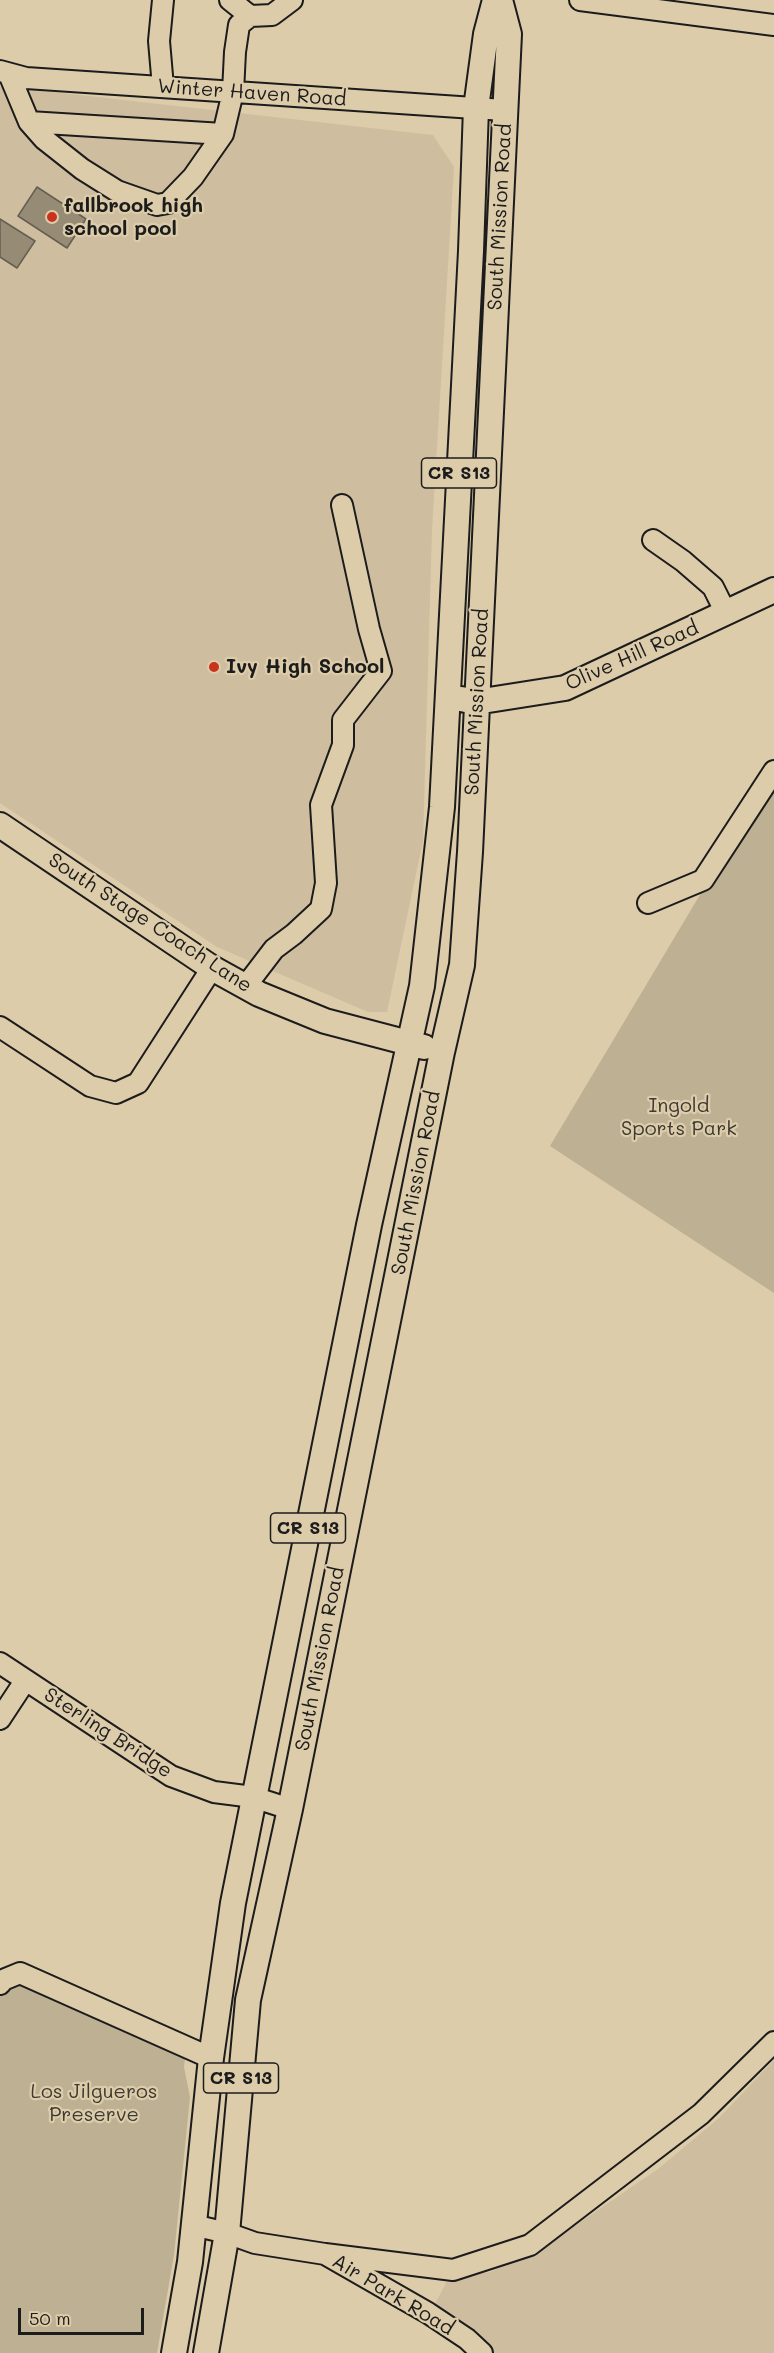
<!DOCTYPE html>
<style>
body{margin:0}
#map{position:relative;width:774px;height:2353px;overflow:hidden;background:#dca;font-family:Mali,sans-serif}
canvas{display:block}
.scale{position:absolute;left:18px;top:2308px;width:126px;height:27px;box-sizing:border-box;border:3px solid #1c1c1c;border-top:0;padding-left:8px;font-size:18px;line-height:21px;white-space:nowrap;color:#1c1c1c;-webkit-text-stroke:4px #dca;paint-order:stroke}
</style>
<div id="map">
<canvas width="774" height="2353"></canvas>
<div class="scale">50 m</div>
</div>
<script>
const context = document.querySelector('canvas').getContext('2d');
context.lineJoin = 'round';
function fillPath(path, color) { context.fillStyle = color; context.fill(path, 'evenodd'); }
const toPath = rows => new Path2D(rows.map(r => 'M' + r).join(''));
function trace(path, color, width, dash) { context.strokeStyle = color; context.lineWidth = width; context.lineCap = dash ? 'butt' : 'round'; context.setLineDash(dash || []); context.stroke(path); }
function drawText(font, color, halo, rows, align = 'center') {
  context.font = font + ' Mali,sans-serif'; context.lineWidth = 4.5; context.setLineDash([]); context.textBaseline = 'middle'; context.strokeStyle = halo; context.fillStyle = color; for (const [text, x, y, turn = 0] of rows) {
    context.save(); context.translate(x, y); context.rotate((+turn || 0) * Math.PI / 180); context.textAlign = isNaN(turn) ? turn : align; if (halo) context.strokeText(text, 0, 0); context.fillText(text, 0, 0); context.restore();
  }
}
const built = toPath([
 [0,86,433,135,454,167,432,530,423,841,387,1012,368,1012,217,947,0,803],
 [774,2060,774,2353,493,2353,477,2331,434,2306,448,2279,490,2272,541,2249,658,2169,719,2118]
]);
const green = toPath([
 [774,779,774,1293,550,1146,704,888],
 [21,1963,68,1990,187,2040,184,2067,190,2097,174,2255,157,2353,0,2353,0,1996]
]);
const water = toPath([
 [37,187,86,219,67,248,18,216,37,187],
 [0,219,35,241,17,268,0,257,0,219]
]);
const minor = toPath([
 [230,0,250,16],
 [580,0,774,25],
 [0,71,26,78,504,110],
 [9,74,29,122,44,139,82,169,117,191,157,205,168,203,193,177,223,134,233,92,235,52,239,25,250,16,272,15,292,0],
 [163,87,159,41,163,0],
 [29,122,223,134],
 [653,540,683,561,713,587,726,613],
 [648,903,703,880,774,771],
 [245,987,274,949,294,934,321,909,326,883,321,805,343,745,343,720,381,671,369,629,342,505],
 [0,1027,90,1086,116,1093,138,1083,212,968],
 [0,1663,171,1776,214,1792,253,1797,290,1809],
 [0,1719,25,1681],
 [0,1984,3,1980,20,1973,211,2058],
 [193,2225,227,2233,255,2243,325,2254,428,2313,467,2339,482,2353],
 [325,2254,453,2270,530,2245,701,2114,774,2042]
]);
const major = toPath([
 [461,699,476,702,565,688,774,590],
 [0,825,212,968,259,994,325,1021,424,1047],
 [174,2353,190,2262,211,2058,233,1903,369,1225,422,986,442,807,471,251,476,108,486,34,495,0],
 [206,2353,227,2233,248,2000,290,1809,442,1052,462,965,470,852,509,34,500,0]
]);
const markers = [
 [52,217,6,"#c8321e"],
 [214,667,6,"#c8321e"]
];
const shields = [
 [459,473,75],
 [308,1528,75],
 [241,2078,75]
];
const shieldNames = [
 ["CR S13",459,473],
 ["CR S13",308,1528],
 ["CR S13",241,2078]
];
const streetNames = [
 ["Winter Haven Road",252,93,4],
 ["South Mission Road",500,217,-87],
 ["Olive Hill Road",632,656,-24],
 ["South Mission Road",477,702,-87],
 ["South Stage Coach Lane",150,923,33],
 ["South Mission Road",416,1183,-79],
 ["South Mission Road",320,1659,-79],
 ["Sterling Bridge",108,1733,33],
 ["Air Park Road",393,2295,31]
];
const poiNames = [
 ["fallbrook high",64,206],
 ["school pool",64,229],
 ["Ivy High School",226,667]
];
const parkNames = [
 ["Ingold",679,1106],
 ["Sports Park",679,1129],
 ["Los Jilgueros",94,2092],
 ["Preserve",94,2115]
];
fillPath(built, '#cebe9f');
fillPath(green, '#beb092');
fillPath(water, '#968b75');
trace(water, '#655f51', 1.5);
trace(minor, '#1c1c1c', 24);
trace(major, '#1c1c1c', 28);
trace(minor, '#dca', 20);
trace(major, '#dca', 24);
for (const [x, y, r, color] of markers) { const dot = new Path2D(); dot.arc(x, y, r, 0, 2 * Math.PI); context.fillStyle = color; context.fill(dot); trace(dot, '#dca', 2); }
for (const [x, y, w] of shields) { const box = new Path2D(); box.roundRect(x - w / 2, y - 15, w, 30, 4.5); context.fillStyle = '#dca'; context.fill(box); trace(box, '#1c1c1c', 1.5); }
drawText('bold 18px', '#1c1c1c', null, shieldNames);
drawText('20px', '#1c1c1c', '#dca', streetNames);
drawText('bold 20px', '#1c1c1c', '#dca', poiNames, 'left');
drawText('20px', '#3c3a34', '#dca', parkNames);
</script>
